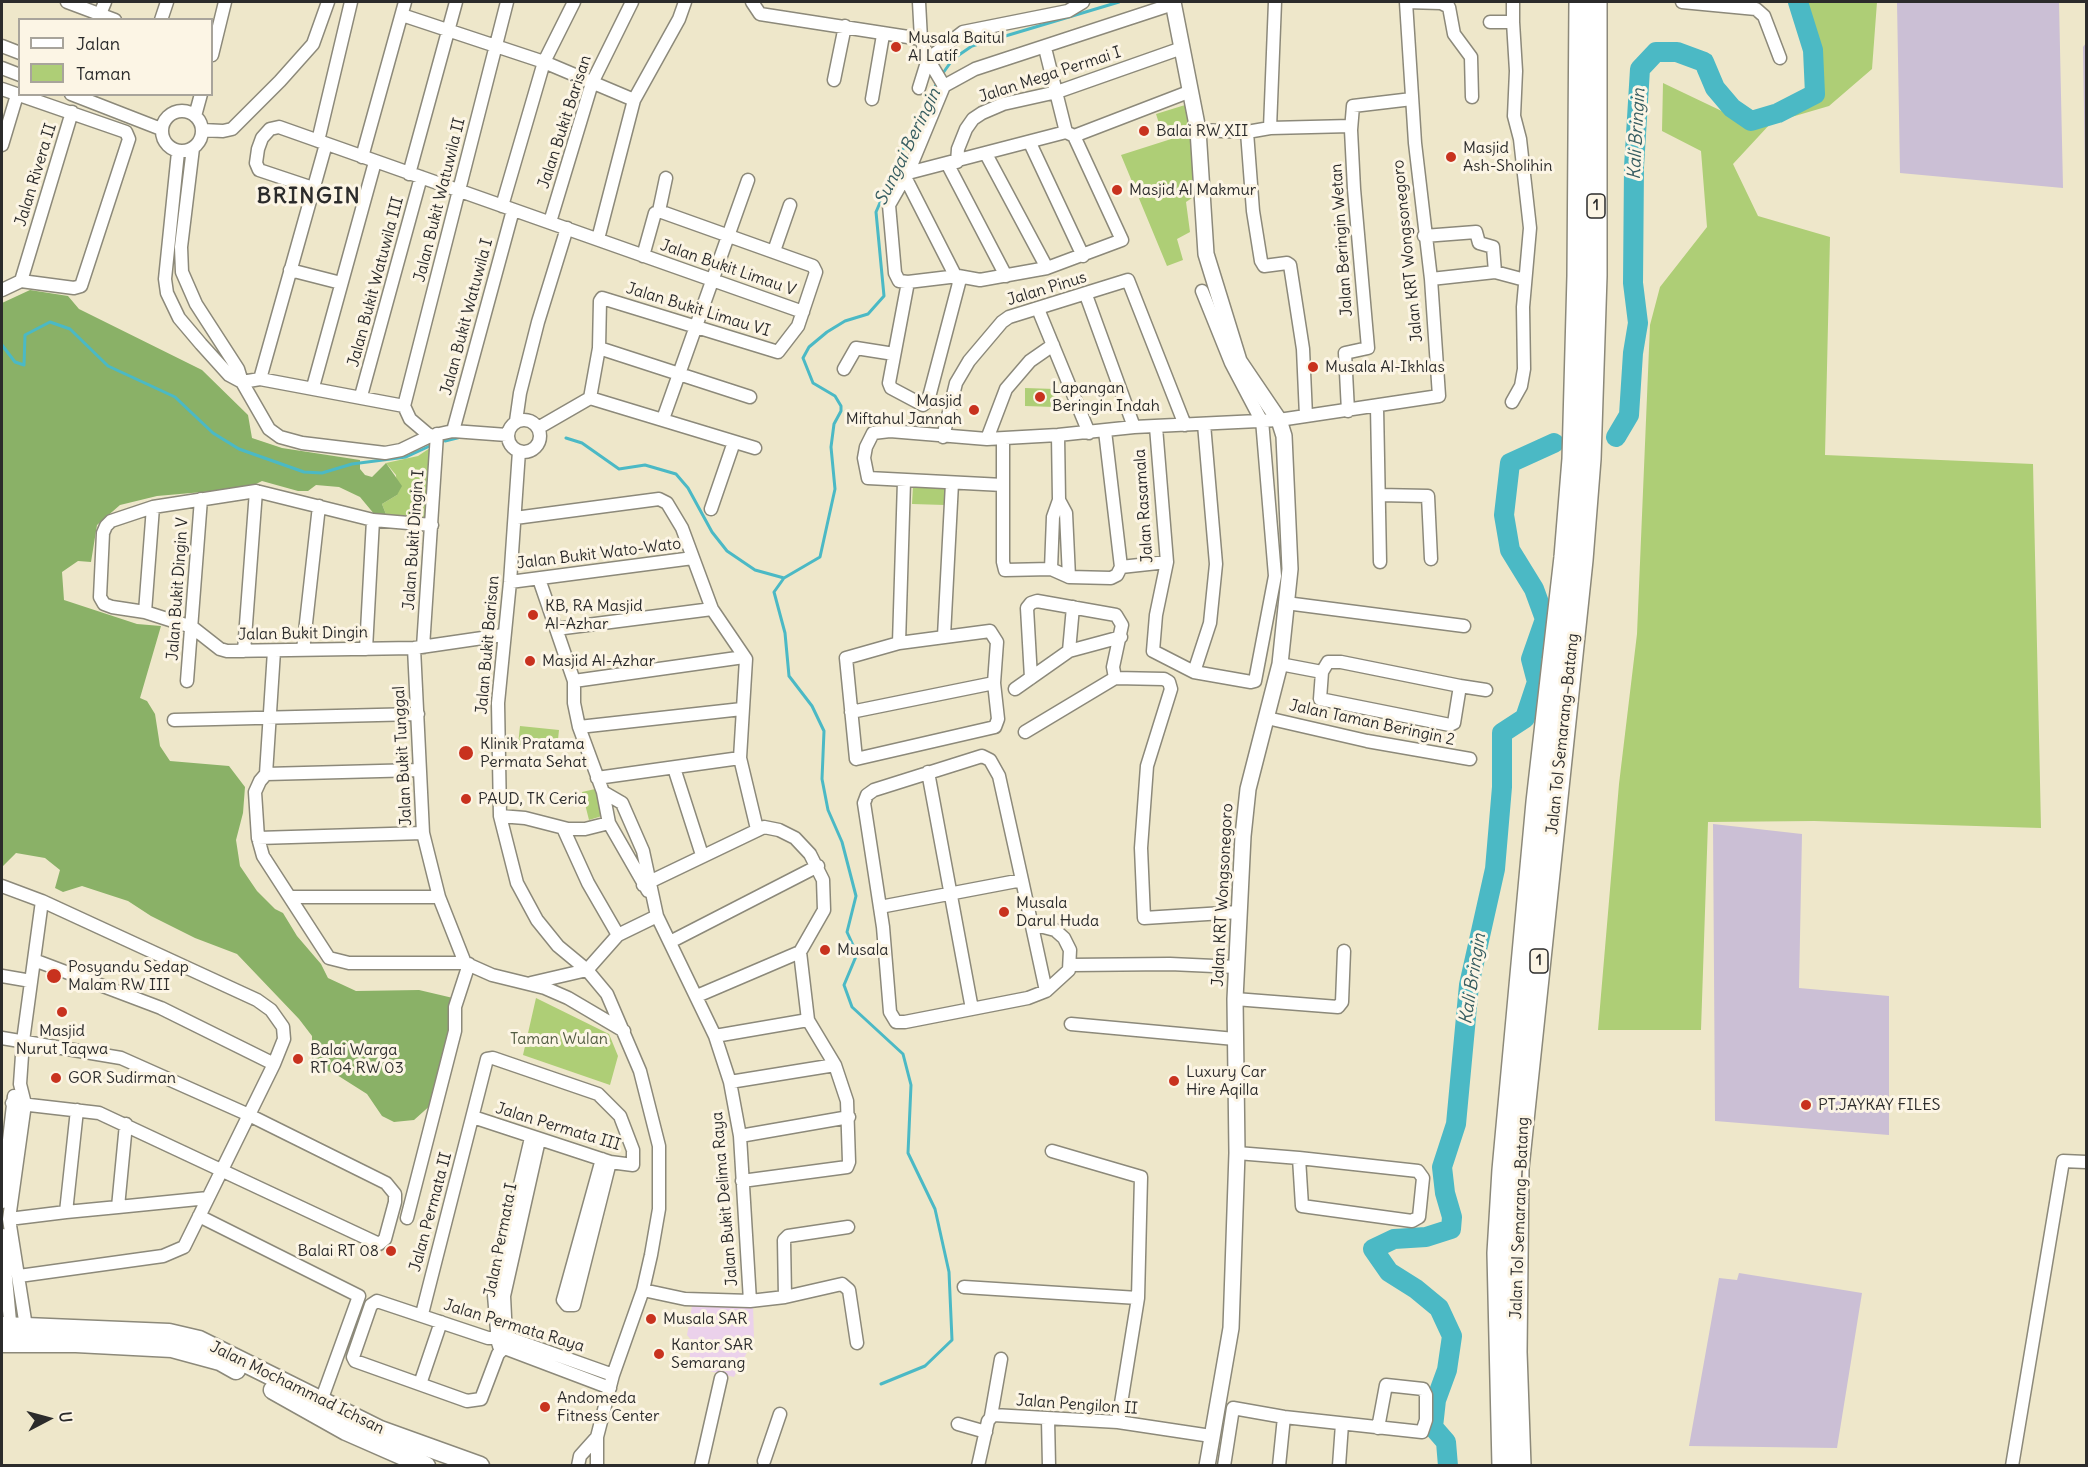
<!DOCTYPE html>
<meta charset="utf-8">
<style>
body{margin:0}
#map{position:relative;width:2088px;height:1467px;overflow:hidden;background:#eee7ca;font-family:Delius,sans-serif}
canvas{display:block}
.frame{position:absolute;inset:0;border:3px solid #2b2b2b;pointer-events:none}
.legend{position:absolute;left:18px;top:18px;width:195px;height:78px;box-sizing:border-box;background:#fcf5e5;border:2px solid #a8a49b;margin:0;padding:8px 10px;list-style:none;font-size:18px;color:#2b2b2b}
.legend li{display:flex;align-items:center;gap:12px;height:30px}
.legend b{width:30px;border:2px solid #a8a49b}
.north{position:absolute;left:18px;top:1389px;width:60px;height:60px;-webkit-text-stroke:4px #fcf5e5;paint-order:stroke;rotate:84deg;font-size:16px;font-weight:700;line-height:24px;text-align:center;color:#2b2b2b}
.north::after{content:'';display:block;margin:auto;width:21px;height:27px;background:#2b2b2b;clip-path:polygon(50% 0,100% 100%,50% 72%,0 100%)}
</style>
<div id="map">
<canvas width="2088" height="1467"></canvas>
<div class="frame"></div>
<ul class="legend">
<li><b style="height:8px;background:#fff"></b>Jalan</li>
<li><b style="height:16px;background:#aece76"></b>Taman</li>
</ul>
<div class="north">U</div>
</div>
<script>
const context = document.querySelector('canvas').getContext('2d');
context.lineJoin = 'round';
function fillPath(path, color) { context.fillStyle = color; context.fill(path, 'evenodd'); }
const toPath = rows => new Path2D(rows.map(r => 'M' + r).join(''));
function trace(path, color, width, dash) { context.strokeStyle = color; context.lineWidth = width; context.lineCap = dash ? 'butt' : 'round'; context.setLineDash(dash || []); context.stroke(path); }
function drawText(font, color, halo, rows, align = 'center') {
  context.font = font + ' Delius,sans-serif'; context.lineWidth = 6; context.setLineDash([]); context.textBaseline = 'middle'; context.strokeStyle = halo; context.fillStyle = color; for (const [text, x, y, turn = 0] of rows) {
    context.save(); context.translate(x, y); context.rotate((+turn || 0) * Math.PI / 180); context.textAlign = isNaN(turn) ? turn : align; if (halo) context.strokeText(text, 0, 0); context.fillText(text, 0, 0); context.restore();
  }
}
const built = toPath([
 [753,1304,754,1339,734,1377,689,1366,691,1340,687,1335,692,1306]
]);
const industrial = toPath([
 [1897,2,2059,2,2063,188,1900,173],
 [2086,43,2086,233,2083,47],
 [1713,824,1802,834,1799,988,1889,996,1889,1135,1715,1121],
 [1739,1273,1862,1293,1837,1448,1689,1446,1719,1278,1737,1280]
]);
const green = toPath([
 [1806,2,1877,2,1872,69,1829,106,1771,123,1733,164,1758,216,1830,237,1825,455,2033,464,2041,828,1814,821,1708,822,1701,1030,1598,1030,1619,784,1637,634,1650,325,1660,287,1707,227,1701,151,1662,131,1663,83,1728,114,1768,110,1804,91,1812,83,1816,60],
 [1185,105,1193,126,1163,136,1156,114],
 [1190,133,1193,165,1192,198,1186,202,1190,232,1177,239,1183,260,1167,266,1121,155],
 [1025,388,1055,389,1054,407,1025,406],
 [430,448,428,519,387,517,382,504,397,495,396,475,386,463,418,456],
 [913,486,946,487,945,505,912,504],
 [520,726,559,730,557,749,518,745],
 [595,789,602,816,589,820,582,792],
 [536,998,609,1034,618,1056,610,1085,523,1055]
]);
const forest = toPath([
 [30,290,68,296,79,309,202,370,248,415,252,438,282,448,360,460,360,469,365,475,372,477,386,463,402,486,397,495,382,504,387,517,375,515,360,497,339,487,316,485,308,491,298,491,262,481,248,488,157,496,120,505,97,525,91,562,78,561,62,572,64,600,137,624,161,626,140,698,147,701,155,714,160,746,170,761,229,766,245,787,243,813,236,840,240,866,257,891,275,909,283,913,297,936,321,964,328,978,356,991,419,990,453,998,445,1055,433,1103,414,1120,394,1122,382,1116,367,1094,337,1075,312,1064,312,1036,299,1019,237,954,195,938,151,916,128,901,82,886,63,892,55,888,60,870,45,858,16,853,2,867,2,303]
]);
const stream = toPath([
 [943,73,953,59,972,46,1119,2],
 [2,345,15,362,24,365,25,335,50,322,70,329,108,366,175,397,213,433,239,449,304,472,322,473,352,464,406,457,432,445],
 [566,438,582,443,619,469,645,465,676,474,688,488,712,532,727,551,755,570,784,578],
 [445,441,461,437],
 [881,1384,925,1366,952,1340,949,1272,935,1209,908,1153,911,1085,903,1054,852,1007,844,985,857,954,847,932,856,896,842,842,828,810,822,779,824,731,812,706,789,676,785,633,774,592,784,578,820,557,835,489,831,447,834,424,841,411,841,406,835,396,813,383,803,358,809,347,827,332,845,321,868,314,884,296,876,212,907,140,937,83]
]);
const river = toPath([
 [1616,437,1629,415,1633,353,1638,323,1633,283,1634,167,1640,69,1656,52,1677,52,1704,62,1715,88,1732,108,1751,121,1778,113,1815,94,1813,50,1798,2],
 [1448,1466,1446,1442,1433,1427,1436,1400,1447,1370,1452,1336,1439,1308,1416,1289,1389,1272,1373,1249,1394,1239,1426,1237,1451,1229,1452,1217,1445,1193,1442,1167,1456,1124,1469,985,1495,869,1502,787,1502,733,1525,718,1537,682,1531,659,1545,619,1534,589,1510,550,1504,515,1510,463,1554,443]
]);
const minor = toPath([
 [67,2,115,20],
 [752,2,760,14,921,39],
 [919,2,921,39,928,59,944,86],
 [1406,2,1441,3,1449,7,1454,34,1471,57,1472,97],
 [1682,2,1756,9,1764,16,1780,58],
 [100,14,105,2],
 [402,15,544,62,634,100],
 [161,20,167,2],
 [1490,22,1513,22,1513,2],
 [2,46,20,53],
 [1045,48,1066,132],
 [212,55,225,2],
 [2,68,20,75],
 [834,80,845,26],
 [919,88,928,59,963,32,1068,11,1083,2],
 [2,89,126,132,129,139,81,286,74,288,21,281,2,290],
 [71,94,161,129],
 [872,99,883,35],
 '162 131a20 20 0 1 1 40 0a20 20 0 1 1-40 0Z',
 [195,116,201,94],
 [1270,128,1351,126],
 [202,130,223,131,232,129,280,81,313,44,328,2],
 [1198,130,1247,132,1270,128,1275,2],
 [1247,132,1253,211,1261,261,1264,266,1287,263,1290,265,1303,349,1306,416],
 [318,141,351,2],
 [1030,143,1083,256],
 [2,145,17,95],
 [193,148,181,247,182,272,196,304,238,369,242,382,269,429,280,437,302,443,385,453,401,450,430,436,453,431,507,435],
 [178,152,165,279,167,293,179,318,201,344,229,375,242,382,260,379,404,406,410,419,430,436],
 [986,154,1047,268],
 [362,157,405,2],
 [957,162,958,149,966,129,973,119,982,113,1003,104,1057,92,1182,48],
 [948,165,1006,276],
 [908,173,944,86,975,69,1173,4],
 [409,174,456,2],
 [905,177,959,283,928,401,923,405,891,388,889,383,908,282,899,281,895,273,889,205,905,177,908,173,1066,132,1074,136,1191,91],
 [313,188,259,170,256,163,258,149,262,138,270,129,279,127,803,312],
 [502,206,544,62,574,2],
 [550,222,592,83,632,2],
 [1424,236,1476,232,1479,243,1493,247,1495,272,1431,279],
 [598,239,634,100,679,19,685,2],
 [774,251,790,205],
 [643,256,655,213,659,211,666,178],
 [290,270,341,283],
 [1495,272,1525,280],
 [21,281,72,112],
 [908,282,958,276,980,280,1047,268,1122,240,1074,136],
 [1202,291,1231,363,1261,420],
 [1086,295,1134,427],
 [1038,309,1089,433],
 [599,348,750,397],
 [844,369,856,348,894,354],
 [260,379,326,144],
 [313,387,375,162],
 [361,396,421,177],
 [590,398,599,348,600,301,602,298,778,352,798,326,816,272,813,266,659,211],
 [590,398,755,448],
 [1512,402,1521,386,1524,369,1523,307,1530,228,1520,139,1514,116,1516,71,1513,22],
 [404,406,507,2],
 [1377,407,1380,562],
 [1348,411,1345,353,1368,348,1354,189,1351,130,1353,106,1412,99],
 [663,419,748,180],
 '508 436a16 16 0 1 1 32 0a16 16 0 1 1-32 0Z',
 [516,421,520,393,538,322,567,228],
 [1156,427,1167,562,1156,615,1153,651,1194,672,1251,682,1255,681,1275,576,1262,420],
 [538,428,590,398],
 [453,431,513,210],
 [1105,431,1121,567],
 [943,437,956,383,969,361,1002,322,1009,317,1128,280,1185,425],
 [987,439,1006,389,1030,361,1053,345],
 [1003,439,1003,562,1005,570,1051,569,1069,577,1111,578,1117,575,1121,567],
 [519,451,510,582,498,703,500,816,517,883,537,920,558,946,587,970,607,994,640,1071,659,1146,659,1209,651,1255,643,1290,613,1375,597,1437,597,1466],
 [1003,485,868,478,864,458,866,447,873,433,890,431,987,439,1058,435,1134,427,1279,420,1439,396,1431,279,1415,143,1406,2],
 [1379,495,1428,496,1431,559],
 [1059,500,1066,513,1069,577],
 [711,509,734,442],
 [515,518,659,499,667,503,682,528,712,609,746,659,740,758,757,829],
 [432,525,373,520,256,491,153,507,111,521,106,526,103,533,100,597,104,604,112,607,145,612,192,627,220,649,227,651,414,648,503,635],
 [1121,567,1167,562],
 [1051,569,1053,517,1059,500,1058,435],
 [539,579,574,681,574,703,579,727,603,792,609,823,648,891],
 [510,582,693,558],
 [1286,603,1464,626],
 [145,612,153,507],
 [556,629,712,609],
 [990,631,997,642,994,683,998,719,995,727,856,759,846,658,899,643,990,631],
 [944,636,952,483],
 [899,643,904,481],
 [423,647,437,434],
 [414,648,423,833,439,897,465,963],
 [366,649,373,520],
 [303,650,319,506],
 [244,651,256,491],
 [274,651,266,774,260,781,255,792,258,838,263,856,329,958,349,963,465,963,492,975,545,988,568,998,624,1031],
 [1069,651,1073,607],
 [1280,664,1322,672,1328,662,1341,662,1460,686,1454,723,1450,725,1320,699,1322,672],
 [1194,672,1210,623,1216,564,1204,424],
 [1031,678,1027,608,1031,603,1037,601,1116,615,1122,625,1113,667,1115,678,1164,679,1169,682,1171,689,1147,766,1141,848,1144,918,1239,912],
 [187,681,201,499],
 [574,681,744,657],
 [1460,686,1486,690],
 [1015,689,1069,651,1121,637],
 [851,712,994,683],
 [1267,718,1367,741,1470,759],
 [174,720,418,714],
 [579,727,742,709],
 [1025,732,1115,678],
 [674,768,702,855],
 [928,772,972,1009],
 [266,774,418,770],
 [597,778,740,758],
 [603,792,622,803,643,851,657,916,715,1036,730,1082,740,1136,750,1301],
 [500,816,525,818,568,829,585,829,609,823],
 [563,828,588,883,618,935],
 [258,838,423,833],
 [1022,880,999,776,990,760,982,756,874,790,867,795,864,803,883,927,890,1012,896,1022,905,1022,1028,998,1046,991,1069,970,1070,950,1064,938,1055,930,1032,924],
 [643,885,764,827,779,830,795,838,810,854,823,880,824,910,800,952,808,1020,835,1065,847,1101,849,1162,847,1167,742,1181],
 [2,886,42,901,257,1000,271,1010,283,1027,284,1039,274,1064],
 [291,897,439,897],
 [880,907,1022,880,1046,991],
 [670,942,818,866],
 [1071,965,1170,964,1236,967],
 [2,976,31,981],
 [531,983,587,970,618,935,657,916],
 [697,996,800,952],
 [1235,999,1338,1007,1342,1002,1344,951],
 [1071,1024,1235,1039],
 [715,1036,808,1020],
 [2,1038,121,1058,249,1115,386,1183,395,1194,395,1202,385,1239,379,1244,99,1113,12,1103],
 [730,1082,835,1065],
 [77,1110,66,1212,118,1207,126,1124],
 [740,1136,849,1117],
 [539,1140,504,1296,506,1337,505,1347,498,1354,481,1399,467,1401,355,1361,353,1357,371,1305,377,1301,488,1338,506,1337,613,1375],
 [1052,1151,1141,1177,1138,1298,1118,1422],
 [1237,1153,1299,1158,1418,1171,1423,1178,1419,1217,1412,1221,1302,1206,1299,1158],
 [602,1159,563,1300,567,1305,574,1305,610,1162],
 [2,1202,14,1096],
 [118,1207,208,1198],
 [199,1216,359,1296,321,1401],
 [407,1218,455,1031,455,1007,469,964],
 [9,1219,66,1212],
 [2,1235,11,1332],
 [19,1276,163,1256,184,1247,274,1064,161,1008,34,960],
 [964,1287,1138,1298],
 [643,1290,685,1299,750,1301,785,1297,842,1284,849,1290,857,1343],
 [785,1297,784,1240,788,1236,848,1227],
 [422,1314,487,1059,493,1058,598,1094,620,1116,633,1150,633,1165,610,1162,473,1117],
 [27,1333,9,1219,25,1104,20,1084,23,1041,42,901],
 [498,1343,494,1295,531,1138],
 [499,1346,610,1388],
 [420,1384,441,1322],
 [991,1416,1001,1359],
 [1048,1419,1049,1466],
 [958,1424,986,1432],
 [764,1461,780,1414],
 [578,1466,580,1456,597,1437],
 [701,1466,721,1378],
 [978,1466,988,1421,993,1415,1118,1422,1211,1436],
 [1224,1466,1233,1408,1284,1417,1422,1432,1426,1420,1426,1395,1423,1389,1386,1385,1378,1428],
 [1279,1466,1284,1417],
 [1339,1466,1342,1424],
 [2012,1466,2063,1161,2086,1162]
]);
const tertiary = toPath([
 [1173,2,1198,130,1206,254,1239,361,1279,420,1284,436,1290,569,1280,664,1248,789,1243,836,1235,999,1237,1153,1231,1328,1207,1466]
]);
const primary = toPath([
 [2,1326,169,1333,199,1340,380,1430,480,1466],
 [2,1343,76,1343,172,1348,220,1361,236,1370],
 [273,1390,346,1431,426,1466]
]);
const motorway = toPath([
 [1503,1466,1498,1253,1503,1170,1537,802,1565,557,1573,459,1578,276,1580,2],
 [1520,1466,1516,1352,1518,1168,1582,560,1590,459,1596,276,1596,2]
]);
const markers = [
 [896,47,6,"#c8321e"],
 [1144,131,6,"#c8321e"],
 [1451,157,6,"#c8321e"],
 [1117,190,6,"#c8321e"],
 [1313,367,6,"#c8321e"],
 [1040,397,6,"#c8321e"],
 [974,410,6,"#c8321e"],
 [533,615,6,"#c8321e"],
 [530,661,6,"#c8321e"],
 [466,753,8,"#c8321e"],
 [466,799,6,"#c8321e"],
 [1004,912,6,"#c8321e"],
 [825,950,6,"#c8321e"],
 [54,976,8,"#c8321e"],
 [62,1012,6,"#c8321e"],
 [298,1059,6,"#c8321e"],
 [56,1078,6,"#c8321e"],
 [1174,1081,6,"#c8321e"],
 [1806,1105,6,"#c8321e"],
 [391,1251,6,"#c8321e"],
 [651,1319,6,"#c8321e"],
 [659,1354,6,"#c8321e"],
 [545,1407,6,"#c8321e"]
];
const shields = [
 [1596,206,18],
 [1539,961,18]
];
const shieldNames = [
 ["1",1596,206],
 ["1",1539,961]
];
const poiNames = [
 ["Musala Baitul",908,38],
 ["Al Latif",908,56],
 ["Balai RW XII",1156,131],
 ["Masjid",1463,148],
 ["Ash-Sholihin",1463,166],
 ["Masjid Al Makmur",1129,190],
 ["Musala Al-Ikhlas",1325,367],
 ["Lapangan",1052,388],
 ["Beringin Indah",1052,406],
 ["Masjid",962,401,"right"],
 ["Miftahul Jannah",962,419,"right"],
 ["KB, RA Masjid",545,606],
 ["Al-Azhar",545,624],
 ["Masjid Al-Azhar",542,661],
 ["Klinik Pratama",480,744],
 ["Permata Sehat",480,762],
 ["PAUD, TK Ceria",478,799],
 ["Musala",1016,903],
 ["Darul Huda",1016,921],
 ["Musala",837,950],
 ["Posyandu Sedap",68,967],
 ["Malam RW III",68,985],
 ["Masjid",62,1031,"center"],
 ["Nurut Taqwa",62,1049,"center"],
 ["Balai Warga",310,1050],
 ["RT 04 RW 03",310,1068],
 ["Luxury Car",1186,1072],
 ["Hire Aqilla",1186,1090],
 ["GOR Sudirman",68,1078],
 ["PT.JAYKAY FILES",1818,1105],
 ["Balai RT 08",379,1251,"right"],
 ["Musala SAR",663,1319],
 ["Kantor SAR",671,1345],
 ["Semarang",671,1363],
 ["Andomeda",557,1398],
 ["Fitness Center",557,1416]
];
const streetNames = [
 ["Jalan Mega Permai I",1050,75,-18],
 ["Jalan Bukit Barisan",565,122,-72],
 ["Jalan Rivera II",36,175,-73],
 ["Jalan Bukit Watuwila II",440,200,-76],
 ["Jalan Beringin Wetan",1342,240,-94],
 ["Jalan KRT Wongsonegoro",1408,251,-96],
 ["Jalan Bukit Limau V",728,268,19],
 ["Jalan Bukit Watuwila III",376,282,-75],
 ["Jalan Pinus",1047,289,-17],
 ["Jalan Bukit Limau VI",698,310,17],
 ["Jalan Bukit Watuwila I",467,317,-75],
 ["Jalan Rasamala",1144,506,-94],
 ["Jalan Bukit Dingin I",414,540,-86],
 ["Jalan Bukit Wato-Wato",599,554,-7],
 ["Jalan Bukit Dingin V",178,589,-86],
 ["Jalan Bukit Dingin",303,634,-1],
 ["Jalan Bukit Barisan",488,645,-85],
 ["Jalan Taman Beringin 2",1372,723,12],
 ["Jalan Tol Semarang–Batang",1563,734,-84],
 ["Jalan Bukit Tunggal",403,756,-93],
 ["Jalan KRT Wongsonegoro",1223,895,-87],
 ["Jalan Permata III",558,1127,17],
 ["Jalan Bukit Delima Raya",725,1199,-95],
 ["Jalan Permata II",431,1212,-75],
 ["Jalan Tol Semarang–Batang",1520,1218,-88],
 ["Jalan Permata I",501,1240,-79],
 ["Jalan Permata Raya",514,1326,17],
 ["Jalan Mochammad Ichsan",297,1388,26],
 ["Jalan Pengilon II",1077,1405,4]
];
const parkNames = [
 ["Taman Wulan",559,1039]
];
const waterNames = [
 ["Kali Bringin",1637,134,-87],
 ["Sungai Beringin",908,147,-64],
 ["Kali Bringin",1473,979,-81]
];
const districtNames = [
 ["BRINGIN",309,197]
];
fillPath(built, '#ebd1eb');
fillPath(industrial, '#cbbfd5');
fillPath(green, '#aece76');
fillPath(forest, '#8ab167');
trace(stream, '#4bb9c5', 3);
trace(river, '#4bb9c5', 20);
trace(minor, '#8c897a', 15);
trace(tertiary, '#8c897a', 18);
trace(primary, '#8c897a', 21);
trace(motorway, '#8c897a', 24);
trace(minor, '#fff', 12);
trace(tertiary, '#fff', 15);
trace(primary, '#fff', 18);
trace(motorway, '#fff', 21);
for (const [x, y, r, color] of markers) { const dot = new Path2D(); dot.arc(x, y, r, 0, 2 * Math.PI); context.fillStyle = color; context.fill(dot); trace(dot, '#fcf5e5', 2); }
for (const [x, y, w] of shields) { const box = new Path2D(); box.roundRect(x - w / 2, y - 12, w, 24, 4.5); context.fillStyle = '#fcf5e5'; context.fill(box); trace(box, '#2b2b2b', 1.5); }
drawText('bold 15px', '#2b2b2b', null, shieldNames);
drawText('16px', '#2b2b2b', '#fcf5e5', poiNames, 'left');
drawText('16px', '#2b2b2b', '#fcf5e5', streetNames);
drawText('16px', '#525c42', '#fcf5e5', parkNames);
drawText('italic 18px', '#365d61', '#fcf5e5', waterNames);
context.letterSpacing = '1.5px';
drawText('bold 22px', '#2b2b2b', '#fcf5e5', districtNames);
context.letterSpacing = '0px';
</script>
